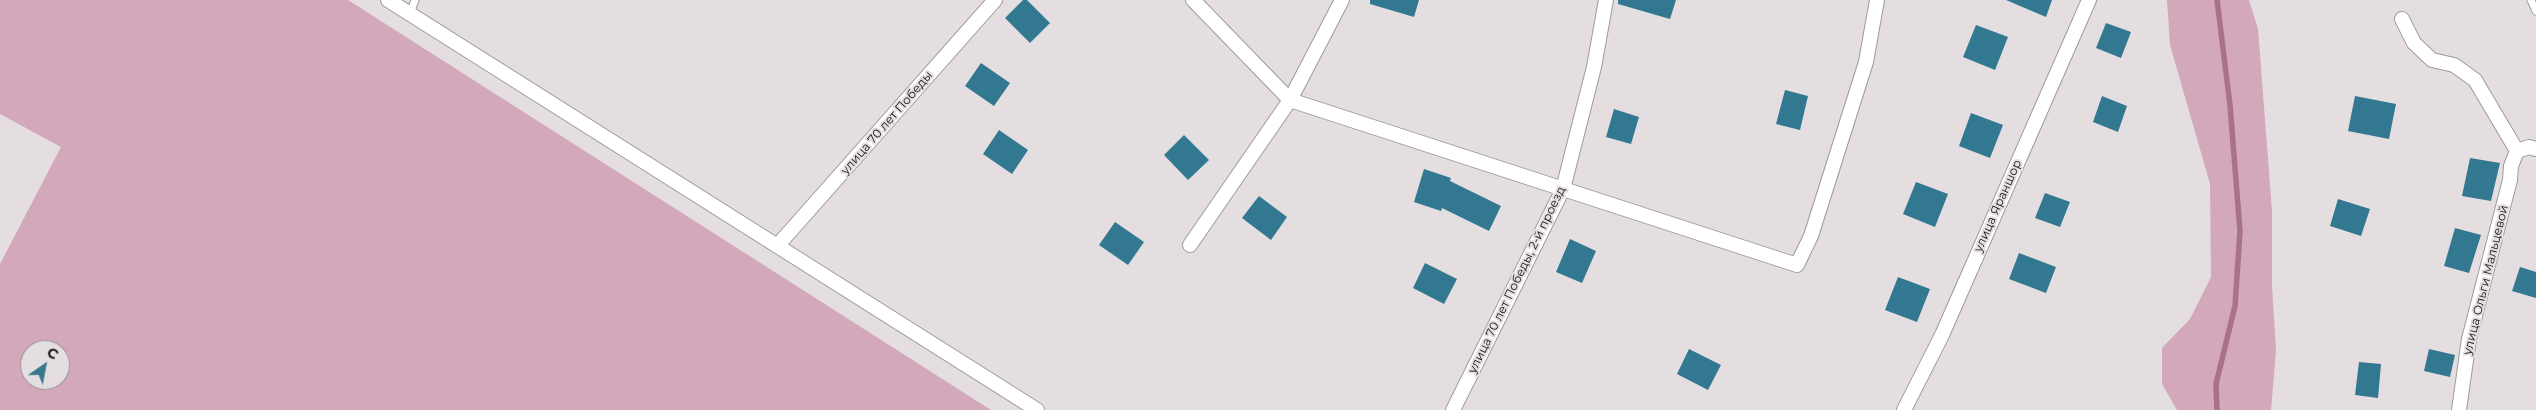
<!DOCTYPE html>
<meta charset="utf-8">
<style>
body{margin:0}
#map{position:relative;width:2536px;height:410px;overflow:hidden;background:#e5dee1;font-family:Montserrat,sans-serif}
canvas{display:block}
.north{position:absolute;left:20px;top:340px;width:50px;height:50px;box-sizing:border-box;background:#e5dee1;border:1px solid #928d8f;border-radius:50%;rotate:33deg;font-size:14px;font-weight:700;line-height:20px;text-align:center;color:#161415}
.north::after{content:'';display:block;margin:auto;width:18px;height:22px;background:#38778c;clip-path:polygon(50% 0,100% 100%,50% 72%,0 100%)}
</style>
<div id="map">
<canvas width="2536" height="410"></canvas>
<div class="north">С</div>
</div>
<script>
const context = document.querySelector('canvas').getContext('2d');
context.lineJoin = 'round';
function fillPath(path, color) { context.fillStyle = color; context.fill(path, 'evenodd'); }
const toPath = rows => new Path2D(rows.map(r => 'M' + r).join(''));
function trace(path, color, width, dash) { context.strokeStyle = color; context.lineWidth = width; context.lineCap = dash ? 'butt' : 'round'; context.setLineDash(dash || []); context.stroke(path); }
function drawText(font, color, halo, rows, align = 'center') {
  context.font = font + ' Montserrat,sans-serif'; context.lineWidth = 4; context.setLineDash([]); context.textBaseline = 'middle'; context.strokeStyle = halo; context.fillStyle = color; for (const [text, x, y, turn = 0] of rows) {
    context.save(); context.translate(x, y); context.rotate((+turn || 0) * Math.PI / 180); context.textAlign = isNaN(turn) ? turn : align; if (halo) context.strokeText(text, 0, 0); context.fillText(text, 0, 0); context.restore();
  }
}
const green = toPath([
 [0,0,348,0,991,410,0,410,0,264,61,147,0,114],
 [30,350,60,350,60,380,30,380],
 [2167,0,2249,0,2258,29,2272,211,2272,287,2276,351,2271,410,2177,410,2162,384,2162,348,2190,319,2211,277,2210,184,2170,45]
]);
const stream = toPath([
 [2217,0,2230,105,2240,231,2235,306,2216,384,2217,410]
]);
const building = toPath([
 [1023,0,1027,0,1050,23,1030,43,1005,18],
 [1370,0,1419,0,1414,17,1370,4],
 [1618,0,1676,0,1670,19,1618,4],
 [2006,0,2052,0,2046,17],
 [2106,23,2131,32,2121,58,2096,48],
 [1976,25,2008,37,1995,70,1963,57],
 [981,63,1010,83,994,106,965,86],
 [1785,90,1808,96,1800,130,1776,124],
 [2102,96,2127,106,2118,132,2093,122],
 [2355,96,2396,104,2389,139,2348,131],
 [1614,109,1639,117,1631,144,1606,137],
 [1971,113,2003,125,1990,158,1959,146],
 [999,130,1028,150,1012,174,983,154],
 [1184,135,1209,160,1188,180,1164,155],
 [2470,158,2500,163,2491,201,2462,196],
 [1424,169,1451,178,1450,181,1501,206,1489,231,1442,208,1441,211,1414,202],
 [1916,182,1948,194,1935,227,1903,214],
 [2045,193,2070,202,2060,227,2035,218],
 [1259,196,1287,217,1271,240,1242,218],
 [2338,199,2370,209,2361,236,2330,226],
 [1115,222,1144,242,1128,265,1099,245],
 [2455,228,2481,235,2469,273,2444,266],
 [1570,239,1596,251,1582,283,1556,272],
 [2019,253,2056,267,2046,293,2009,279],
 [1425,263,1457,279,1444,304,1413,288],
 [2520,267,2536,272,2536,298,2512,291],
 [1898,277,1930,289,1917,322,1885,310],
 [1689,349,1721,365,1708,390,1677,374],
 [2429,349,2455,355,2450,377,2424,371],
 [2359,362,2381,364,2378,398,2355,395]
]);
const lane = toPath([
 [2531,0,2536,11],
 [410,14,415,0]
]);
const street = toPath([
 [388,0,1037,410],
 [1193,0,1290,100,1797,265,1811,236,1866,62,1877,0],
 [2402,19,2414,43,2432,60,2454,65,2475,80,2517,151],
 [2517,151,2529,147,2536,149],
 [778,245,995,0],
 [1190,245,1290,100,1342,0],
 [1453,410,1563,189,1594,67,1606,0],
 [1904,410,1942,335,2089,0],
 [2459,410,2469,339,2510,180,2511,166,2517,151]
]);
const streetNames = [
 ["улица 70 лет Победы",887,123,-49],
 ["улица Яраншор",1998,206,-66],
 ["улица 70 лет Победы, 2-й проезд",1517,280,-64],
 ["улица Ольги Мальцевой",2486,280,-76]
];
fillPath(green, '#d2a8ba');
trace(stream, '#aa718b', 5.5);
fillPath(building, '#327890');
trace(lane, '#9f999b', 9);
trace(street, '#9f999b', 16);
trace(lane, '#fff', 7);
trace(street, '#fff', 14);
drawText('12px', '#161415', '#e5dee1', streetNames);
</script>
